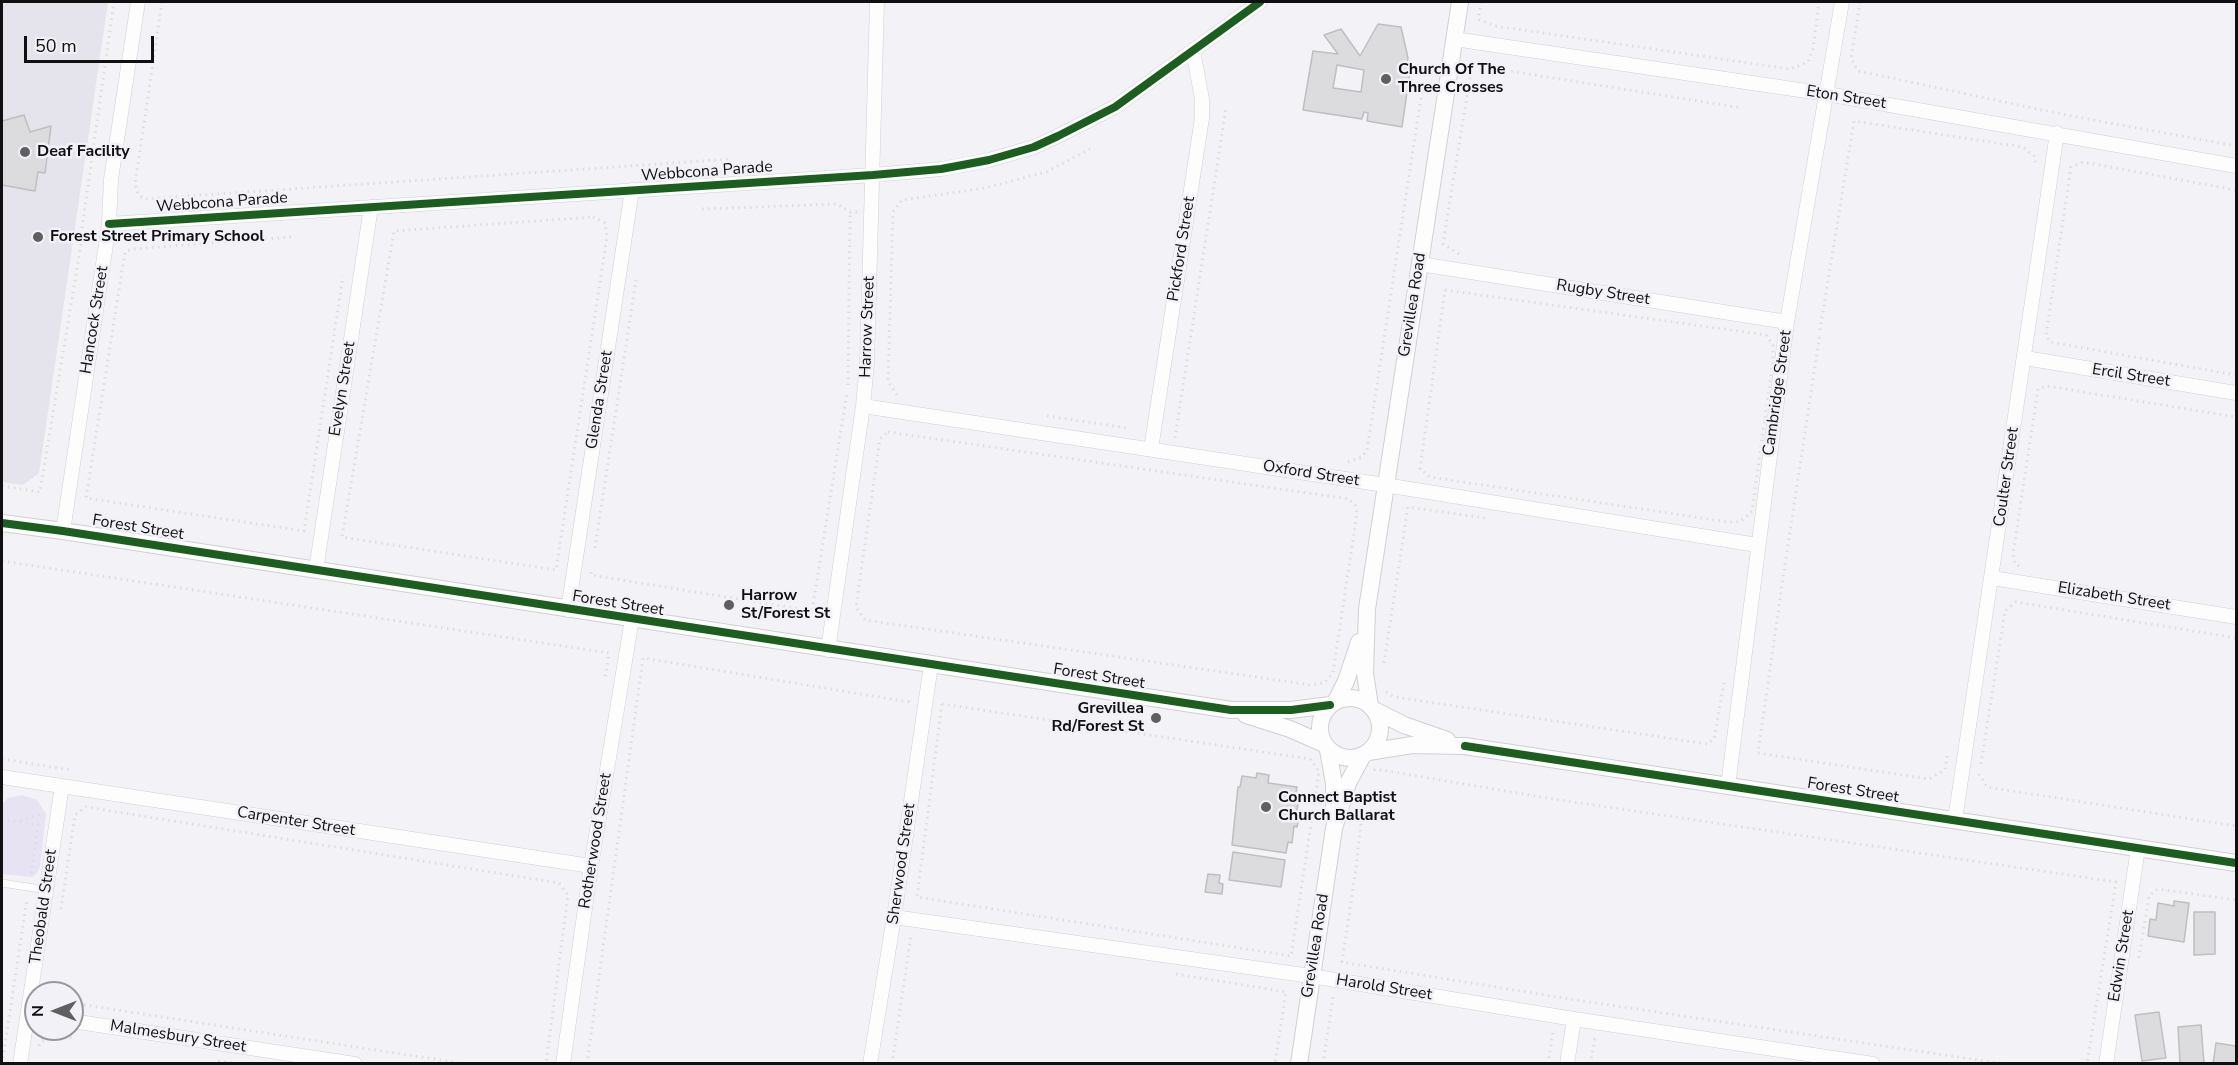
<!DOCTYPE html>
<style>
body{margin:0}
#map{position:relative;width:2238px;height:1065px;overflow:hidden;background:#f3f2f6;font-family:"Nunito Sans",sans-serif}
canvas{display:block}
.frame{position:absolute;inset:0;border:3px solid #100f11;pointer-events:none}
.north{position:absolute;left:24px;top:981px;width:60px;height:60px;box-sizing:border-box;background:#f2f1f7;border:2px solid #98979b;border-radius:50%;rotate:270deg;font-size:16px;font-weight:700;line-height:24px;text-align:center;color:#100f11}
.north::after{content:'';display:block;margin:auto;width:21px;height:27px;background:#5f5e61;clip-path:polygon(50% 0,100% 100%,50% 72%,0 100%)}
.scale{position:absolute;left:24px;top:36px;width:130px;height:27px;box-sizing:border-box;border:3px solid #100f11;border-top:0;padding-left:8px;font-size:18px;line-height:21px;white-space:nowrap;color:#100f11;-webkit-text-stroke:4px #f2f1f7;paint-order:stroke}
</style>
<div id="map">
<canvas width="2238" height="1065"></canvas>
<div class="frame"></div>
<div class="north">N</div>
<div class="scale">50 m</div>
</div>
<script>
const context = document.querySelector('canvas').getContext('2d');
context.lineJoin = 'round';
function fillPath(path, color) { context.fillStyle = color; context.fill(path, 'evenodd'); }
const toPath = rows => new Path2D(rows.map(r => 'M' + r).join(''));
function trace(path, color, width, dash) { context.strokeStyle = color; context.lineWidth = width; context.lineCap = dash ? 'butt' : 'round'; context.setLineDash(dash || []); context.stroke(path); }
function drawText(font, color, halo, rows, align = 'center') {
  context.font = font + ' "Nunito Sans",sans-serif'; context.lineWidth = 5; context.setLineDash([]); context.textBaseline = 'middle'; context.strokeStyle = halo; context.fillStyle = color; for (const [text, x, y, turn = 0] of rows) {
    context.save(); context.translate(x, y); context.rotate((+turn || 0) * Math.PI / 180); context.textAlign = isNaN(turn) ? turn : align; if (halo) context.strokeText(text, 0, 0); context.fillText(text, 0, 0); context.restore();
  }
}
const built = toPath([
 [2,2,108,2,39,473,23,485,2,482]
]);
const green = toPath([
 [22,795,37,800,46,814,40,866,38,872,33,877,2,874,2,804,8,798]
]);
const building = toPath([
 [1378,24,1401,27,1408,58,1407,65,1411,65,1402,127,1367,121,1368,113,1364,112,1362,119,1303,110,1313,51,1338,54,1324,35,1341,29,1360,56,1378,24],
 [1337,65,1364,70,1361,92,1333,88,1337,65],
 [24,115,30,132,51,126,45,173,38,172,35,191,2,185,2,121,24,115],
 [1257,773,1269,775,1268,783,1297,787,1295,798,1299,799,1296,815,1299,816,1297,827,1294,826,1292,843,1288,842,1286,853,1232,845,1238,787,1240,787,1242,776,1256,778,1257,773],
 [1233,852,1285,860,1281,887,1229,880,1233,852],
 [1208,874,1220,875,1219,883,1223,884,1222,894,1205,892,1208,874],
 [2174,901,2189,903,2184,942,2148,936,2150,919,2156,920,2158,903,2174,906,2174,901],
 [2194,912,2215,912,2215,954,2194,955,2194,912],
 [2159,1012,2166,1058,2142,1061,2135,1015,2159,1012],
 [2201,1025,2204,1064,2180,1064,2178,1027,2201,1025],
 [2216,1043,2236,1046,2236,1064,2213,1064,2216,1043]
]);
const path = toPath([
 [162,2,135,184,138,194,144,199,732,159],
 [1481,2,1478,19,1495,26,1790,69,1808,62,1813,49,1819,2],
 [1860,2,1851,58,1858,71,2066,115,2236,146],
 [2236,190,2083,162,2071,167,2046,335,2050,342,2236,375],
 [702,209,837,204,850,212,858,212],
 [593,217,605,223,607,236,556,570,342,537,394,231,593,217],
 [82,228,114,2],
 [291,237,132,249,125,252,86,498,304,531,343,276],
 [1459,254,1443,244,1472,65,1742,108],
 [1445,290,1766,335,1773,345,1773,360,1752,511,1746,517,1739,522,1728,522,1430,477,1420,469,1445,290],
 [1820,330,1854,121,2023,147,2034,156,2036,165],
 [848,385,850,212],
 [897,395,888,381,893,212,902,200,985,188,1046,172,1090,149],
 [1047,416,1128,428],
 [888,432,1349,499,1355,505,1357,513,1333,673,1324,683,1311,685,865,620,856,607,880,439,888,432],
 [1175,438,1226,108],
 [1348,462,1362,457,1367,450,1422,91,1430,92],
 [2,486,40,492,83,232],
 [595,548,636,280],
 [1787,552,1820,333],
 [1786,557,1758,753,1929,779,1945,770,1947,756],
 [2,561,609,653,605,678],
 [2019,566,2015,564,2013,554,2038,389,2047,386,2236,417],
 [591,572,591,575,812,611,847,392],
 [1384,663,1408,507,1485,518],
 [1386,692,1395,697,1707,744,1714,739,1724,683],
 [942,704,1310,759,1319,771,1291,956,917,897,942,704],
 [2,759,71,770],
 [1981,764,2005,611,2016,602,2236,638],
 [1374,770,1376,769,1553,799,2116,882,2087,1064],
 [1979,774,1987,787,2236,826],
 [1364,794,1356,869,1342,962,1576,1000,2005,1064],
 [2,819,38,825,31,875],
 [21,821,42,813],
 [61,909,75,815,86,807,559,883,568,895,546,1064],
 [2139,958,2149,896,2158,889,2236,900],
 [1176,974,1286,992,1275,1064],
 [72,1003,466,1064],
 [39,1046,40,1043,50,1035,72,1038],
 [218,1061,237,1064],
 [2,1064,27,899],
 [587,1064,643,658,909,702,909,704],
 [892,1064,911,935],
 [1323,1064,1333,997,1335,997],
 [1548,1064,1553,1032,1549,1032],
 [1590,1064,1595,1039,1597,1039]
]);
const service = toPath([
 [2,883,47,890]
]);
const minor = toPath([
 [1454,39,1827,94,2236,166],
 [109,224,873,175,941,169,989,160,1034,147,1058,136,1115,107,1260,2],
 [1420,264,1787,322],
 [2025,358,2236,393],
 [863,406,1385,485,1757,545],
 [1151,449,1202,118,1202,99,1193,50],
 [63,531,109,224,111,179,138,2],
 [316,570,371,207],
 [1992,578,2236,617],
 [568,610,632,190],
 [828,650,863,406,867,363,877,2],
 [2,777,591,866],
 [1728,786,1787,322,1842,2],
 [1955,820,2057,133],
 [894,917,1311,976,1574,1019,1873,1064],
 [72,1021,355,1064],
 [20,1064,62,786],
 [563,1064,591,866,632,619],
 [870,1064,894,917,931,665],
 [1567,1064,1574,1019],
 [2106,1064,2138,848]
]);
const tertiary = toPath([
 [2,523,63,531,1231,710,1291,710,1330,705],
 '1320 728a30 30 0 1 1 60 0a30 30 0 1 1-60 0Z',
 [1336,701,1346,681,1359,642],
 [1370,706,1365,673,1367,609,1460,2],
 [1374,710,1404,725,1447,740],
 [1246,715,1290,729,1324,744],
 [1328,750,1334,784,1334,813],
 [1368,752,1412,745,1465,746,2236,863],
 [1299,1064,1334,828,1348,783,1363,755]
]);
const cycleway = toPath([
 [109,224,873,175,941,169,989,160,1034,147,1058,136,1115,107,1260,2],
 [2,523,63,531,1231,710,1291,710,1330,705],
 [1465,746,2236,863]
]);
const markers = [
 [1386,79,6,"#5f5e61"],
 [25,152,6,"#5f5e61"],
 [38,237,6,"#5f5e61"],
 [729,605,6,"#5f5e61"],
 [1156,718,6,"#5f5e61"],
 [1266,807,6,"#5f5e61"]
];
const poiNames = [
 ["Church Of The",1398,70],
 ["Three Crosses",1398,88],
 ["Deaf Facility",37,152],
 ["Forest Street Primary School",50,237],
 ["Harrow",741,596],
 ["St/Forest St",741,614],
 ["Grevillea",1144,709,"right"],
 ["Rd/Forest St",1144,727,"right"],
 ["Connect Baptist",1278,798],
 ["Church Ballarat",1278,816]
];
const streetNames = [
 ["Eton Street",1846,98,9],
 ["Webbcona Parade",707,172,-4],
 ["Webbcona Parade",222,203,-4],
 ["Pickford Street",1182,249,-81],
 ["Rugby Street",1603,293,9],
 ["Grevillea Road",1413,305,-81],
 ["Hancock Street",95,320,-81],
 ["Harrow Street",868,327,-88],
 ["Ercil Street",2131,376,9],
 ["Evelyn Street",343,389,-81],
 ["Cambridge Street",1778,393,-82],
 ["Glenda Street",600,400,-81],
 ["Oxford Street",1311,474,9],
 ["Coulter Street",2007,477,-82],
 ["Forest Street",138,528,9],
 ["Elizabeth Street",2114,597,9],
 ["Forest Street",618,604,9],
 ["Forest Street",1099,677,9],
 ["Forest Street",1853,791,9],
 ["Carpenter Street",296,822,9],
 ["Rotherwood Street",596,841,-81],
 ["Sherwood Street",902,864,-82],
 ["Theobald Street",44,907,-82],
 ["Grevillea Road",1316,946,-81],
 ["Edwin Street",2122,956,-81],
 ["Harold Street",1384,988,9],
 ["Malmesbury Street",178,1037,9]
];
fillPath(built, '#e5e3ec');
fillPath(green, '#e7e3f3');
fillPath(building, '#dcdbde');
trace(building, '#bfbec1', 1.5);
trace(service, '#d0cfd2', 8);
trace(minor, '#d0cfd2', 15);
trace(tertiary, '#d0cfd2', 18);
trace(path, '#ddd', 3, [1.5, 4.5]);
trace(service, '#fdfdfe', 7);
trace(minor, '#fdfdfe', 14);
trace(tertiary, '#fdfdfe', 16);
trace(cycleway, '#1b5e20', 8);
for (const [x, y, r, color] of markers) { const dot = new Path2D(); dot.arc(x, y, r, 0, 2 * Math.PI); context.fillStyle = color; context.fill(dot); trace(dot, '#f2f1f7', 2); }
drawText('bold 16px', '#100f11', '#f2f1f7', poiNames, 'left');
drawText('16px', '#100f11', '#f2f1f7', streetNames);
</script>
